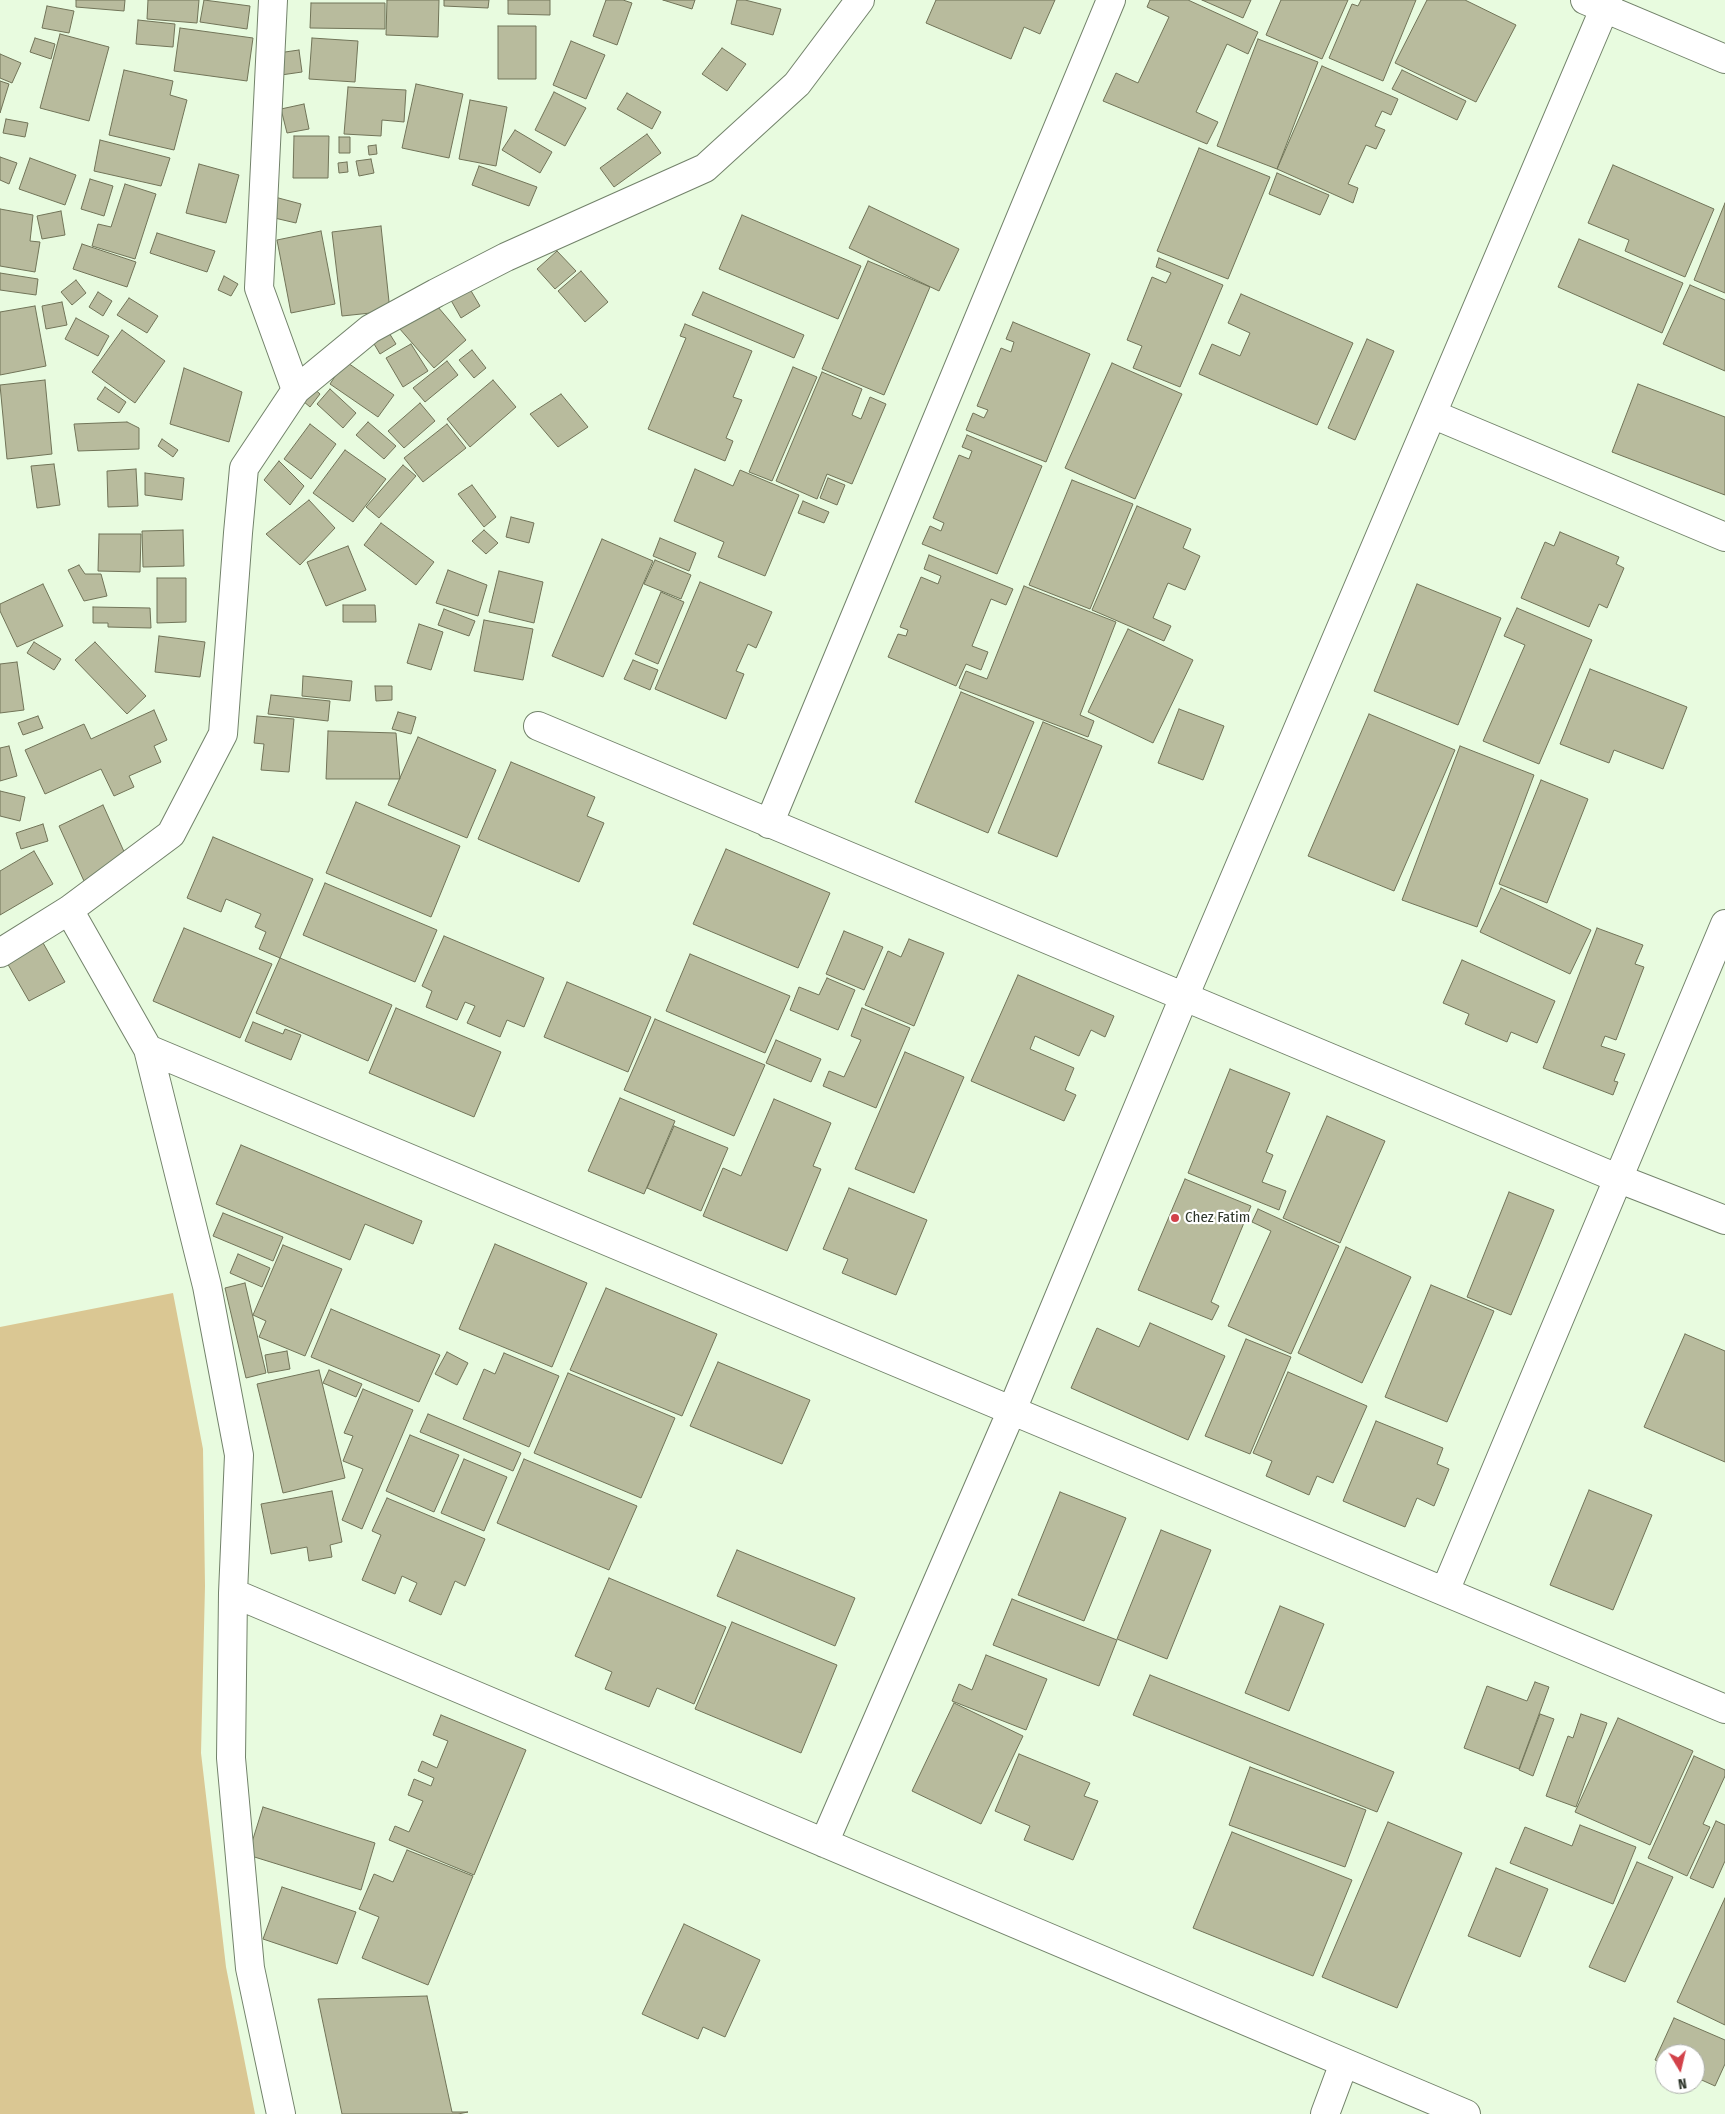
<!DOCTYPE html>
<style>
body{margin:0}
#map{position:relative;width:1725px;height:2114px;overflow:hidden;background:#e8fbdf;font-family:"Fira Sans Condensed",sans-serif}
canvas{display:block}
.north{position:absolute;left:1655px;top:2044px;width:50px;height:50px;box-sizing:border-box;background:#fff;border:1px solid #abaea9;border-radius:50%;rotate:171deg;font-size:14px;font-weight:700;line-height:20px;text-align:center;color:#2c3429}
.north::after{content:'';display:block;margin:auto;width:18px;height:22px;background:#d2424a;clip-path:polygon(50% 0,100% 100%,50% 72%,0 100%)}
</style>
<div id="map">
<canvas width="1725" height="2114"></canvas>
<div class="north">N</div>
</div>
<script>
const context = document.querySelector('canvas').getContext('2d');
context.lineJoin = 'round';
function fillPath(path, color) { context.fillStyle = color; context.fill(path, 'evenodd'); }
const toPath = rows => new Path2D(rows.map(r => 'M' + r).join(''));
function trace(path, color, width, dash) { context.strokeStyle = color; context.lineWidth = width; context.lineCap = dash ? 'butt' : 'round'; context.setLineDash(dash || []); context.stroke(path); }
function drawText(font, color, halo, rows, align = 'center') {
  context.font = font + ' "Fira Sans Condensed",sans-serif'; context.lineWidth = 4.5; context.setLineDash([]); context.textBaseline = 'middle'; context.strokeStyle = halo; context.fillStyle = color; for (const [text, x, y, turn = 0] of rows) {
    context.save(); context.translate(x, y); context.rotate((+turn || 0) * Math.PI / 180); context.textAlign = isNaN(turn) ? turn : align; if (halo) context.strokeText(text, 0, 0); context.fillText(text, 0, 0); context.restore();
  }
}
const green = toPath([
 [173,1293,203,1449,205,1586,201,1753,226,1967,255,2114,0,2114,0,1327]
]);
const building = toPath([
 [76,0,125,0,124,11,76,7,76,0],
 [148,0,199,0,197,23,147,19,148,0],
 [204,0,250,6,247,29,200,22,204,0],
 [387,0,439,0,438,37,386,35,387,0],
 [444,0,489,0,488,8,444,6,444,0],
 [508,0,550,0,550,15,508,14,508,0],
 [606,0,623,0,632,3,617,45,593,36,606,0],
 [663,0,695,0,692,9,663,0],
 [737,0,745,0,781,9,773,35,731,24,737,0],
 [936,0,1055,0,1040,34,1024,27,1011,59,926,23,936,0],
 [1150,0,1188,0,1258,32,1248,54,1227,44,1196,112,1218,122,1207,144,1103,101,1116,73,1138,83,1169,17,1147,7,1150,0],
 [1202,0,1251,0,1243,18,1202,0],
 [1281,0,1348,0,1322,59,1266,35,1281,0],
 [1361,0,1416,0,1383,81,1329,58,1352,4,1358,6,1361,0],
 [1427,0,1465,0,1516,25,1476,102,1395,63,1427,0],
 [311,3,385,3,385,29,310,28,311,3],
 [47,6,74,11,69,33,42,28,47,6],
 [138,20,175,24,173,47,136,44,138,20],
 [498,26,536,26,536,79,498,79,498,26],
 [180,28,253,38,247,81,174,71,180,28],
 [60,34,109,47,89,121,40,108,60,34],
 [35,38,55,44,51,59,30,52,35,38],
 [312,38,358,41,355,82,309,79,312,38],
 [1258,39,1318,62,1277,169,1217,146,1258,39],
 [571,41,605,55,586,99,553,85,571,41],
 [722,48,746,64,727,91,702,74,722,48],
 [299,50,302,72,281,75,278,53,299,50],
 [0,54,21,63,12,83,0,78,0,54],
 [1322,66,1398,99,1391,115,1382,111,1375,126,1385,130,1376,149,1366,145,1348,184,1358,188,1353,203,1277,169,1322,66],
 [124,70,173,81,170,95,187,100,174,150,109,135,124,70],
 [1402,70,1466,101,1457,120,1392,89,1402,70],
 [0,81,9,84,0,113,0,81],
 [416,84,463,94,449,158,402,148,416,84],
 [348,87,406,90,404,122,382,120,381,136,344,134,348,87],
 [554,92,586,108,565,146,535,130,554,92],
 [627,93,661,112,652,129,617,109,627,93],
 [470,100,507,107,496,166,459,159,470,100],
 [304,104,309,129,287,133,281,109,304,104],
 [6,119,28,123,25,137,3,133,6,119],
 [515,130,552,152,540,173,502,150,515,130],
 [647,134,661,153,614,187,600,168,647,134],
 [294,136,329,136,328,178,293,178,294,136],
 [339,137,350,137,350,153,339,153,339,137],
 [100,140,170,158,161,186,94,171,100,140],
 [376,145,377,154,369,155,368,146,376,145],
 [1199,148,1270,177,1228,279,1157,251,1199,148],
 [0,157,17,163,9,184,0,180,0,157],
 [30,158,76,175,65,205,19,189,30,158],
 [371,159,374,173,359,176,356,161,371,159],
 [347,162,348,172,339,173,338,163,347,162],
 [199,164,239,175,226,223,186,213,199,164],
 [1613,165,1714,209,1685,277,1625,251,1629,240,1588,223,1613,165],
 [479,166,537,187,529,206,472,185,479,166],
 [1277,173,1329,195,1320,215,1269,194,1277,173],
 [90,179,113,186,104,216,81,209,90,179],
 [125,184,156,194,135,259,92,246,98,224,111,227,125,184],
 [271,196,301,204,296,223,266,216,271,196],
 [1725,203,1725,293,1694,280,1725,203],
 [869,206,959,249,939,291,849,248,869,206],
 [0,209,33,215,30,241,40,242,35,272,0,266,0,209],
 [61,211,65,235,42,239,37,216,61,211],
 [742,215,861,266,838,319,719,269,742,215],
 [381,226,390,311,342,316,332,232,381,226],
 [321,231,335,304,291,313,277,240,321,231],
 [157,233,215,251,207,272,150,253,157,233],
 [1579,239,1683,283,1662,333,1558,287,1579,239],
 [82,244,136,262,127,287,73,269,82,244],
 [557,251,576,271,555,289,537,269,557,251],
 [1159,258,1223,285,1180,387,1133,368,1142,346,1127,340,1152,277,1166,283,1171,273,1156,267,1159,258],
 [868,261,930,287,884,395,822,369,868,261],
 [581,271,608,302,585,322,558,291,581,271],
 [0,273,38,279,36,295,0,290,0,273],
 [224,276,238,284,231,296,218,290,224,276],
 [76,280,86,293,72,305,61,292,76,280],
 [467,284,480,306,461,318,448,295,467,284],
 [1690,285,1725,300,1725,371,1663,344,1690,285],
 [98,292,112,301,103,316,89,307,98,292],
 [703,292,804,335,794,358,692,315,703,292],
 [1241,294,1353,343,1317,425,1199,374,1212,344,1240,356,1250,333,1228,323,1241,294],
 [129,298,158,316,147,333,117,315,129,298],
 [432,300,466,340,434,368,399,328,432,300],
 [62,302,67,325,46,329,42,306,62,302],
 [35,306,46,366,0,375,0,312,35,306],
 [76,318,109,336,98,356,65,339,76,318],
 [1013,322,1090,354,1046,462,966,430,973,413,984,418,988,410,977,406,1001,348,1011,352,1014,342,1006,339,1013,322],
 [685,324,752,351,733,397,742,400,726,438,733,441,725,461,648,429,686,338,680,336,685,324],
 [386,328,396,344,380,354,370,337,386,328],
 [122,330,165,361,135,403,92,372,122,330],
 [1367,339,1394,351,1355,440,1328,428,1367,339],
 [411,344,428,371,403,387,386,358,411,344],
 [472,350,486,368,474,378,459,360,472,350],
 [345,361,394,395,378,417,330,384,345,361],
 [447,361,458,375,425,402,413,388,447,361],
 [1112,363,1182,394,1135,499,1065,468,1112,363],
 [793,367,817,377,772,481,749,472,793,367],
 [184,368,242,392,229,442,170,424,184,368],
 [822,372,862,389,852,415,861,419,870,397,886,404,852,484,827,474,817,499,776,481,822,372],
 [45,380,52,454,7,459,0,385,45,380],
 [493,380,516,407,470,447,447,419,493,380],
 [307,382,320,394,310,407,296,395,307,382],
 [1638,384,1725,417,1725,495,1612,452,1638,384],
 [105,387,126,402,119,413,97,399,105,387],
 [330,389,356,413,343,428,317,404,330,389],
 [561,394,588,427,558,447,530,414,561,394],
 [420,403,435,421,404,448,388,431,420,403],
 [127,422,139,428,139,449,78,451,74,424,127,422],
 [368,422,396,446,384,459,356,435,368,422],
 [310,424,336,444,311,479,284,459,310,424],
 [447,424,466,448,423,482,404,458,447,424],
 [967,435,1042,466,997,574,922,544,930,526,941,531,944,523,933,518,959,455,969,459,972,451,962,447,967,435],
 [162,439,178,450,173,457,158,446,162,439],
 [345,450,386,479,353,522,313,493,345,450],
 [279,461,304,486,290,505,264,480,279,461],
 [54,464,60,505,37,508,31,466,54,464],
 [403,465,416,476,379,518,366,507,403,465],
 [136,469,138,506,108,507,107,471,136,469],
 [695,469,733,486,740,470,799,495,765,576,718,557,724,542,674,521,695,469],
 [145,473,184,478,182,500,145,495,145,473],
 [828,478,845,485,837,505,820,498,828,478],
 [1072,480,1133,504,1090,609,1029,585,1072,480],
 [472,485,496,517,484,527,458,494,472,485],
 [309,500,335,528,300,565,266,534,309,500],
 [803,501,829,512,824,523,798,513,803,501],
 [1137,506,1191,529,1183,548,1200,556,1185,590,1168,583,1153,618,1171,626,1164,641,1092,610,1137,506],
 [511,517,534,523,529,543,506,537,511,517],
 [381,523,434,562,416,585,364,545,381,523],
 [183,530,184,566,143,567,142,531,183,530],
 [484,530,498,543,486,554,472,541,484,530],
 [1560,532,1619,557,1616,564,1624,568,1607,608,1599,604,1589,627,1521,598,1545,542,1554,546,1560,532],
 [99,534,141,534,140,572,98,571,99,534],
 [660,538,696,553,689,571,653,556,660,538],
 [602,539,653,561,603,677,552,656,602,539],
 [348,546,366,590,326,606,307,562,348,546],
 [929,555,1013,589,1006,605,991,599,972,646,988,652,981,670,966,664,956,686,888,657,898,634,906,636,908,630,900,627,921,577,938,584,941,576,924,569,929,555],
 [655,560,691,575,681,599,644,584,655,560],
 [79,565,85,574,101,574,107,596,84,601,68,570,79,565],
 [448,570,487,585,478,616,436,603,448,570],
 [499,571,543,582,534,623,489,612,499,571],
 [157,578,186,578,186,622,157,623,157,578],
 [700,582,772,612,756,648,748,644,736,671,744,674,726,719,655,689,700,582],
 [43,584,63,626,17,647,0,611,0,604,43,584],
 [1417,584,1501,618,1458,725,1374,691,1417,584],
 [1024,586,1116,622,1080,715,1094,721,1088,737,959,688,966,671,987,679,1024,586],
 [661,592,684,602,658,664,635,654,661,592],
 [343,605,375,605,376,622,343,622,343,605],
 [93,607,150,608,151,628,108,627,108,623,93,623,93,607],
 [1517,608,1592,640,1539,764,1483,741,1525,645,1504,636,1517,608],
 [444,609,475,621,469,636,438,625,444,609],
 [484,620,533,629,523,680,474,671,484,620],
 [419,624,443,632,431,670,407,663,419,624],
 [1128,629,1193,660,1153,743,1088,712,1128,629],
 [159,636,205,642,200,677,155,672,159,636],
 [34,642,61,659,54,670,27,653,34,642],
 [95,642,146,696,127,714,75,660,95,642],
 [633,660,658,670,650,690,624,679,633,660],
 [17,662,24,710,0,713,0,664,17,662],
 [1590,669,1687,707,1663,769,1614,750,1609,763,1560,744,1590,669],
 [303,676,352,681,350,701,302,696,303,676],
 [375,686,392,686,392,700,376,701,375,686],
 [961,692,1034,722,988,833,915,802,961,692],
 [271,695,330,701,328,721,268,714,271,695],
 [1179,709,1224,726,1203,780,1158,763,1179,709],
 [154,710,167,740,154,746,161,762,129,776,134,787,114,796,101,769,45,794,25,750,84,724,91,739,154,710],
 [398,712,416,717,411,734,392,729,398,712],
 [1369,714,1455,750,1394,891,1308,856,1369,714],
 [38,716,43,728,23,735,18,723,38,716],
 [257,716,294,719,289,772,261,770,264,744,254,743,257,716],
 [1043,722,1102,746,1057,857,998,833,1043,722],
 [328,731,396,733,400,779,326,779,328,731],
 [418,737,496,770,467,838,388,805,418,737],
 [9,746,17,776,0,781,0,748,9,746],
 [1460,746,1534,775,1477,927,1402,900,1460,746],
 [511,762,595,797,587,816,604,823,579,882,478,839,511,762],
 [1541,780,1588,799,1547,903,1499,884,1541,780],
 [0,791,25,797,20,821,0,816,0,791],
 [356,802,460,846,431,917,326,873,356,802],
 [103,805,126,856,84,881,59,826,103,805],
 [43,824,48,841,21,849,16,833,43,824],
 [213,837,313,879,280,958,259,949,266,932,255,927,261,914,226,899,221,912,187,898,213,837],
 [726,849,830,893,798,968,693,924,726,849],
 [34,851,53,884,0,915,0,871,34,851],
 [325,883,437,930,415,982,303,935,325,883],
 [1501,888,1591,930,1570,974,1480,932,1501,888],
 [184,928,272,964,240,1038,153,1001,184,928],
 [1597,928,1643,945,1635,964,1644,967,1616,1040,1605,1036,1601,1046,1625,1054,1614,1081,1618,1082,1613,1095,1543,1068,1597,928],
 [844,931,883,947,864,990,826,974,844,931],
 [444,936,544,978,524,1027,507,1020,500,1037,467,1023,475,1006,465,1002,457,1020,426,1007,432,991,422,986,444,936],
 [909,939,944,953,914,1026,865,1005,888,951,901,957,909,939],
 [42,941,65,982,29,1001,6,961,42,941],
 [690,954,790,996,765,1053,666,1011,690,954],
 [280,958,392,1005,368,1061,256,1013,280,958],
 [1462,960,1555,1001,1537,1043,1511,1032,1507,1042,1465,1024,1469,1014,1443,1003,1462,960],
 [1018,975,1114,1016,1105,1037,1091,1030,1079,1056,1035,1036,1030,1049,1074,1068,1065,1090,1076,1095,1064,1121,971,1081,1018,975],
 [827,978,855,990,838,1030,790,1010,799,987,819,995,827,978],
 [567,982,651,1017,628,1072,544,1037,567,982],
 [396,1008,501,1052,474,1117,369,1073,396,1008],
 [862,1008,910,1028,876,1108,823,1086,829,1071,844,1077,861,1040,851,1036,862,1008],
 [655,1019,765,1065,734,1136,624,1090,655,1019],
 [253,1022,283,1034,285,1029,301,1035,291,1060,245,1041,253,1022],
 [776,1040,821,1059,811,1082,766,1063,776,1040],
 [905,1052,964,1077,914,1193,855,1169,905,1052],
 [1230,1069,1290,1093,1266,1152,1273,1155,1262,1182,1286,1191,1279,1210,1188,1173,1230,1069],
 [620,1098,675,1121,644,1194,588,1171,620,1098],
 [774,1099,831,1123,813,1166,821,1169,787,1251,703,1216,723,1168,741,1176,774,1099],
 [1327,1116,1385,1141,1340,1243,1283,1218,1327,1116],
 [674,1126,728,1148,701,1211,647,1188,674,1126],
 [241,1145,422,1221,413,1244,365,1224,350,1260,216,1204,241,1145],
 [1185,1179,1251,1206,1211,1302,1219,1306,1212,1320,1138,1290,1185,1179],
 [849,1188,927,1220,896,1295,842,1273,848,1259,823,1249,849,1188],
 [1509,1192,1554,1210,1511,1315,1467,1297,1509,1192],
 [1258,1209,1339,1246,1291,1354,1228,1326,1271,1231,1252,1222,1258,1209],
 [223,1213,283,1237,273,1261,213,1236,223,1213],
 [495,1244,587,1283,552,1367,459,1329,495,1244],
 [283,1245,342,1269,305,1356,259,1337,266,1321,253,1315,283,1245],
 [1346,1247,1411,1277,1362,1383,1298,1353,1346,1247],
 [238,1254,270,1268,262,1287,230,1273,238,1254],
 [245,1283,266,1373,246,1378,225,1288,245,1283],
 [1431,1285,1494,1311,1447,1422,1385,1397,1431,1285],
 [606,1288,717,1334,682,1416,570,1370,606,1288],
 [331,1309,440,1355,419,1402,311,1357,331,1309],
 [1150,1323,1225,1356,1188,1440,1071,1388,1097,1328,1139,1347,1150,1323],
 [1685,1334,1725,1351,1725,1462,1644,1427,1685,1334],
 [1246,1339,1291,1357,1250,1454,1205,1436,1246,1339],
 [287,1351,290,1369,268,1373,265,1355,287,1351],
 [447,1352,468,1363,457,1385,435,1374,447,1352],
 [504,1353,559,1376,529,1447,463,1419,484,1369,495,1374,504,1353],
 [718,1362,810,1400,782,1464,690,1426,718,1362],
 [319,1370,345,1478,283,1493,257,1384,319,1370],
 [329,1370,362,1384,356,1397,323,1383,329,1370],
 [1288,1372,1367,1406,1333,1483,1317,1476,1309,1495,1266,1476,1272,1461,1253,1453,1288,1372],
 [568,1373,675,1418,641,1498,534,1453,568,1373],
 [363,1389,413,1410,362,1529,342,1520,363,1469,343,1461,353,1436,344,1433,363,1389],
 [428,1414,521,1453,513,1471,420,1432,428,1414],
 [1376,1421,1443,1448,1437,1464,1449,1469,1434,1506,1417,1498,1405,1527,1343,1501,1376,1421],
 [410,1435,459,1455,434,1512,386,1491,410,1435],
 [464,1459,507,1477,484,1531,441,1513,464,1459],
 [524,1459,637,1506,609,1570,497,1523,524,1459],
 [1589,1490,1652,1515,1613,1610,1550,1585,1589,1490],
 [332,1491,342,1542,330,1545,332,1557,309,1561,307,1547,271,1554,261,1504,332,1491],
 [1060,1492,1126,1518,1084,1621,1018,1595,1060,1492],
 [387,1498,485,1539,465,1586,455,1581,441,1615,409,1601,417,1583,402,1576,395,1594,362,1580,381,1535,372,1531,387,1498],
 [1161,1530,1211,1550,1167,1659,1117,1639,1161,1530],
 [737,1550,855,1598,835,1646,717,1596,737,1550],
 [609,1578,726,1627,694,1704,657,1688,649,1707,605,1689,612,1672,575,1656,609,1578],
 [1012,1599,1117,1640,1099,1686,993,1645,1012,1599],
 [1280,1606,1324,1624,1289,1711,1245,1693,1280,1606],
 [732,1622,837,1665,801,1753,695,1709,732,1622],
 [986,1655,1047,1679,1026,1730,952,1701,959,1684,972,1690,986,1655],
 [1150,1675,1394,1772,1377,1812,1133,1715,1150,1675],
 [1535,1682,1549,1687,1519,1769,1464,1748,1487,1686,1527,1701,1535,1682],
 [954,1703,1023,1736,981,1824,912,1791,954,1703],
 [1540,1714,1554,1719,1533,1776,1519,1770,1540,1714],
 [1581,1714,1607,1723,1576,1807,1546,1796,1568,1736,1573,1738,1581,1714],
 [441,1715,526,1750,474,1875,389,1840,395,1826,409,1832,423,1801,408,1795,414,1779,431,1786,434,1778,418,1771,422,1761,437,1768,448,1741,433,1735,441,1715],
 [1618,1718,1693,1751,1650,1845,1575,1812,1618,1718],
 [1019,1754,1090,1783,1084,1796,1098,1801,1073,1860,1024,1840,1030,1826,995,1811,1019,1754],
 [1694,1756,1725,1770,1725,1776,1703,1824,1710,1827,1687,1876,1648,1858,1694,1756],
 [1250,1767,1366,1810,1345,1867,1229,1825,1250,1767],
 [263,1807,375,1843,361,1890,248,1855,263,1807],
 [1716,1821,1725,1825,1725,1861,1713,1888,1690,1878,1716,1821],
 [1388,1822,1462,1853,1397,2008,1322,1977,1388,1822],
 [1580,1825,1636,1847,1613,1904,1510,1863,1525,1827,1572,1846,1580,1825],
 [1232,1832,1352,1880,1313,1976,1193,1928,1232,1832],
 [407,1850,473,1876,428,1985,362,1958,379,1917,359,1909,374,1874,393,1882,407,1850],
 [1637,1862,1673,1877,1625,1982,1589,1967,1637,1862],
 [1496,1868,1548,1889,1520,1957,1468,1936,1496,1868],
 [282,1887,356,1912,337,1964,263,1939,282,1887],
 [1725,1898,1725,2025,1677,2002,1725,1898],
 [684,1924,760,1960,725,2037,703,2027,698,2039,642,2014,684,1924],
 [427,1996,452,2112,468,2112,458,2114,342,2114,318,1999,427,1996],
 [1674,2018,1725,2040,1725,2064,1715,2086,1695,2077,1695,2054,1665,2054,1665,2064,1655,2060,1674,2018]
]);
const minor = toPath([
 [273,0,259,288,296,390],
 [1585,0,1725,59],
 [1432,414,1725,537],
 [538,726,1617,1178,1725,1220],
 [769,824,1111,0],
 [69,910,148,1049,207,1286,239,1455,233,1593,231,1758,250,1968,281,2114],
 [0,953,69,910,171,834,223,734,238,533,244,468,296,390,370,329,436,293,506,257,705,168,797,84,860,0],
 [148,1049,1725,1709],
 [1445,1591,1725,924],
 [233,1593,1466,2114],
 [824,1843,1012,1410,1184,997,1608,0],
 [1325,2114,1344,2063]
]);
const markers = [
 [1175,1218,5,"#d2424a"]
];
const poiNames = [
 ["Chez Fatim",1185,1218]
];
fillPath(green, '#dac793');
fillPath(building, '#b8bb9d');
trace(building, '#717458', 1);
trace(minor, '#72826a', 30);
trace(minor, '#fff', 28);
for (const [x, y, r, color] of markers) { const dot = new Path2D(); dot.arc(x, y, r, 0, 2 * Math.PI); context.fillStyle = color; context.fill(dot); trace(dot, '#fff', 2); }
drawText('15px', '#2c3429', '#fff', poiNames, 'left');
</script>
